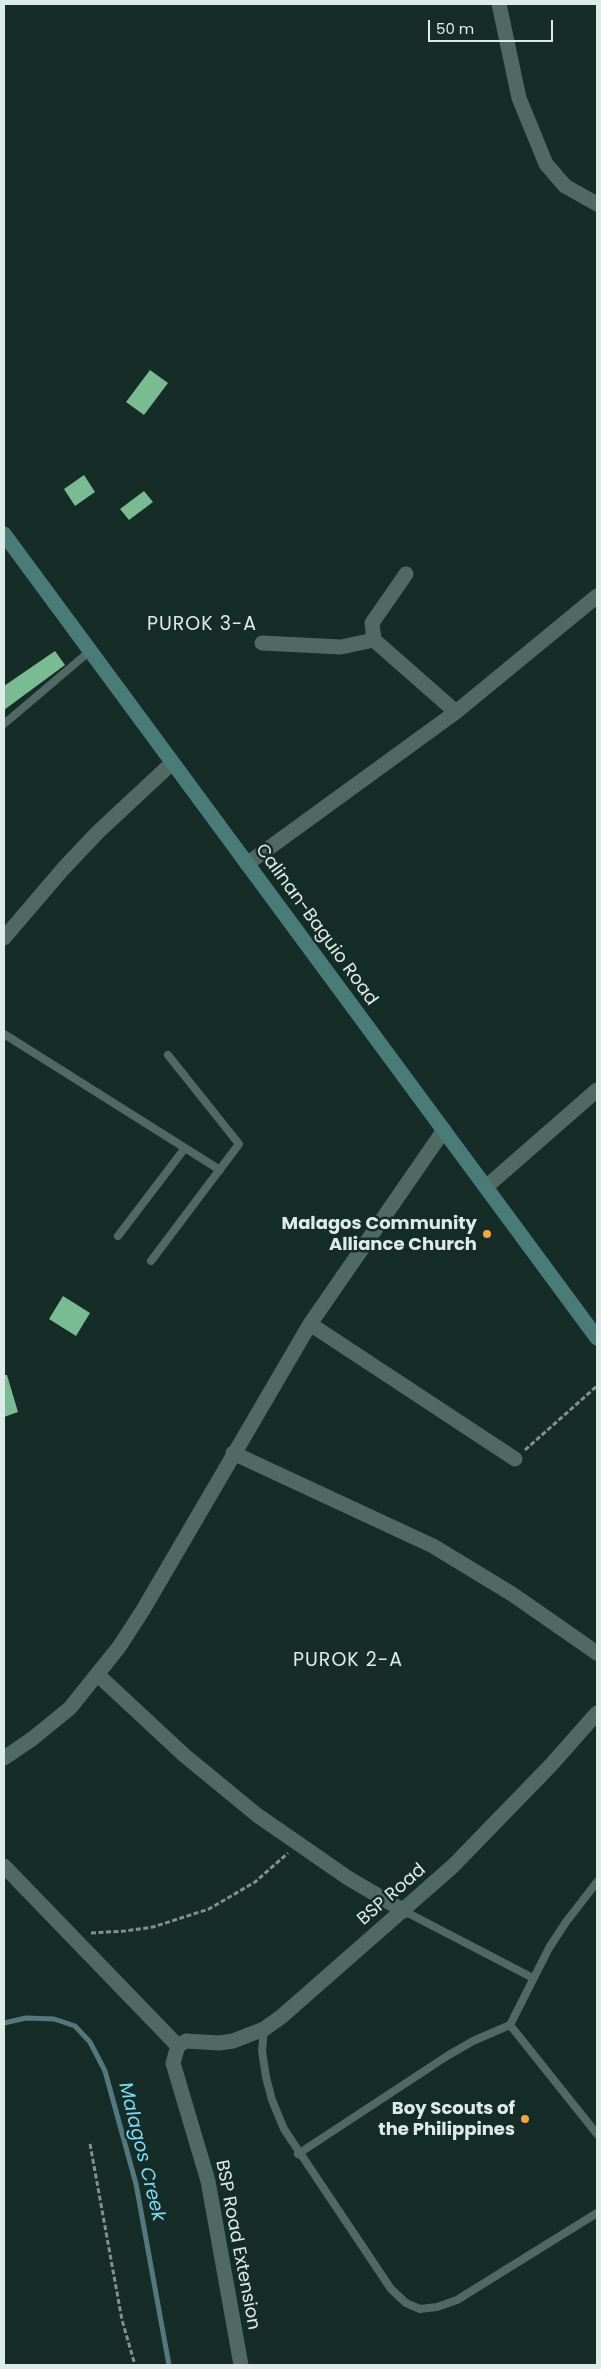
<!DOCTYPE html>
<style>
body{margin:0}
#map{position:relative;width:601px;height:2369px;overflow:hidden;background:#152c27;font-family:Poppins,sans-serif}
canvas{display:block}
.frame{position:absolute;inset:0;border:5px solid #ddebe8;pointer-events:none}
.scale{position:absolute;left:428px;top:20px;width:125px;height:22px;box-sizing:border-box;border:2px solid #ddebe8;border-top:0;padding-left:6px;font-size:15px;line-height:18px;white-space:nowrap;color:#ddebe8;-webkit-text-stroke:4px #152c27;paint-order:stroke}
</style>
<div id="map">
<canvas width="601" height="2369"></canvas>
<div class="frame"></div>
<div class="scale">50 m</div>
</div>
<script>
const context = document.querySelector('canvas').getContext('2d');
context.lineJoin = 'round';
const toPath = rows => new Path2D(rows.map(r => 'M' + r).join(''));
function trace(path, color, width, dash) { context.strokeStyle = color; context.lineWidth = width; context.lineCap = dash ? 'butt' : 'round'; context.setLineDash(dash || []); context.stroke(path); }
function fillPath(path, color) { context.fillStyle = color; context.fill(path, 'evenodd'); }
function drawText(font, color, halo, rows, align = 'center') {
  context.font = font + ' Poppins,sans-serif'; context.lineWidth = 5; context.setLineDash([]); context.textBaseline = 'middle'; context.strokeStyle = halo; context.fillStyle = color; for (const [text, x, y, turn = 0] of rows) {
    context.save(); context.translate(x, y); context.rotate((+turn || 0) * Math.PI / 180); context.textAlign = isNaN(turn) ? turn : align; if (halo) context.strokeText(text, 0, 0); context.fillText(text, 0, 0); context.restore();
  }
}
const stream = toPath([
 [4,2023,26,2018,54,2019,75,2026,90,2042,105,2071,136,2184,169,2365]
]);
const building = toPath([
 [150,370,168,383,144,415,126,402],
 [84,475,95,492,75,506,64,489],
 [144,491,153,502,129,520,120,509],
 [55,651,65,665,4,710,4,686],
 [63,1296,90,1313,76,1336,49,1319],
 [4,1375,7,1375,18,1412,4,1417]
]);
const path = toPath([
 [525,1450,597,1386],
 [91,1933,125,1931,153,1927,209,1909,255,1882,288,1853],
 [90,2144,122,2320,135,2365]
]);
const lane = toPath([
 [4,724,90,651],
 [4,1034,220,1170],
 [118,1236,185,1148],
 [151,1261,239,1144,168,1055],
 [404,1911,533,1978],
 [510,2025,597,2134],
 [264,2029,262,2051,266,2077,272,2100,284,2129,391,2289,406,2303,420,2309,437,2307,457,2300,597,2213],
 [298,2154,447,2056,473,2041,510,2025,549,1948,566,1922,597,1882]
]);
const street = toPath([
 [499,4,519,98,546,164,565,186,597,204],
 [406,574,372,623,374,640,456,712],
 [262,643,341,647,374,640],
 [247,864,456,712,597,596],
 [4,938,63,869,98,832,172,763],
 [486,1187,597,1090],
 [310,1324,515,1459],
 [233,1453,433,1546,512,1594,597,1653],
 [98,1675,184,1755,257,1815,348,1878,404,1911],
 [4,1758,32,1739,70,1708,119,1647,143,1610,310,1324,444,1130],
 [4,1866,178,2046],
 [178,2046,186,2041,219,2043,233,2041,264,2029,281,2017,453,1866,551,1765,597,1713],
 [178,2046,173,2063,208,2181,241,2365]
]);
const secondary = toPath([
 [4,534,597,1338]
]);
const markers = [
 [487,1234,5,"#f2a541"],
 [525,2119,5,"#f2a541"]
];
const streetNames = [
 ["Calinan-Baguio Road",316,925,54],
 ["BSP Road",392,1895,-41],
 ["BSP Road Extension",237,2245,79]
];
const poiNames = [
 ["Malagos Community",477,1224],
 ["Alliance Church",477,1245],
 ["Boy Scouts of",515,2109],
 ["the Philippines",515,2130]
];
const neighbourhoodNames = [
 ["PUROK 3-A",202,625],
 ["PUROK 2-A",348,1661]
];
const waterNames = [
 ["Malagos Creek",141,2152,76]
];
trace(stream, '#537880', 5);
fillPath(building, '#79bb92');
trace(path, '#80928e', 3, [5, 2.5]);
trace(lane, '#506963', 8);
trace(street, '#506963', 15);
trace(secondary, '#497b78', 15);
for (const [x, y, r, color] of markers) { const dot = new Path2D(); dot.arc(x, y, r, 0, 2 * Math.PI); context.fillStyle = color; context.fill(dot); trace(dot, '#152c27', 2); }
drawText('18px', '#ddebe8', '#152c27', streetNames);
drawText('bold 18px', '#ddebe8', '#152c27', poiNames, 'right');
context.letterSpacing = '1px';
drawText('19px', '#ddebe8', '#152c27', neighbourhoodNames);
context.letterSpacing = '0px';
drawText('italic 19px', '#7dd9f6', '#152c27', waterNames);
</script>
